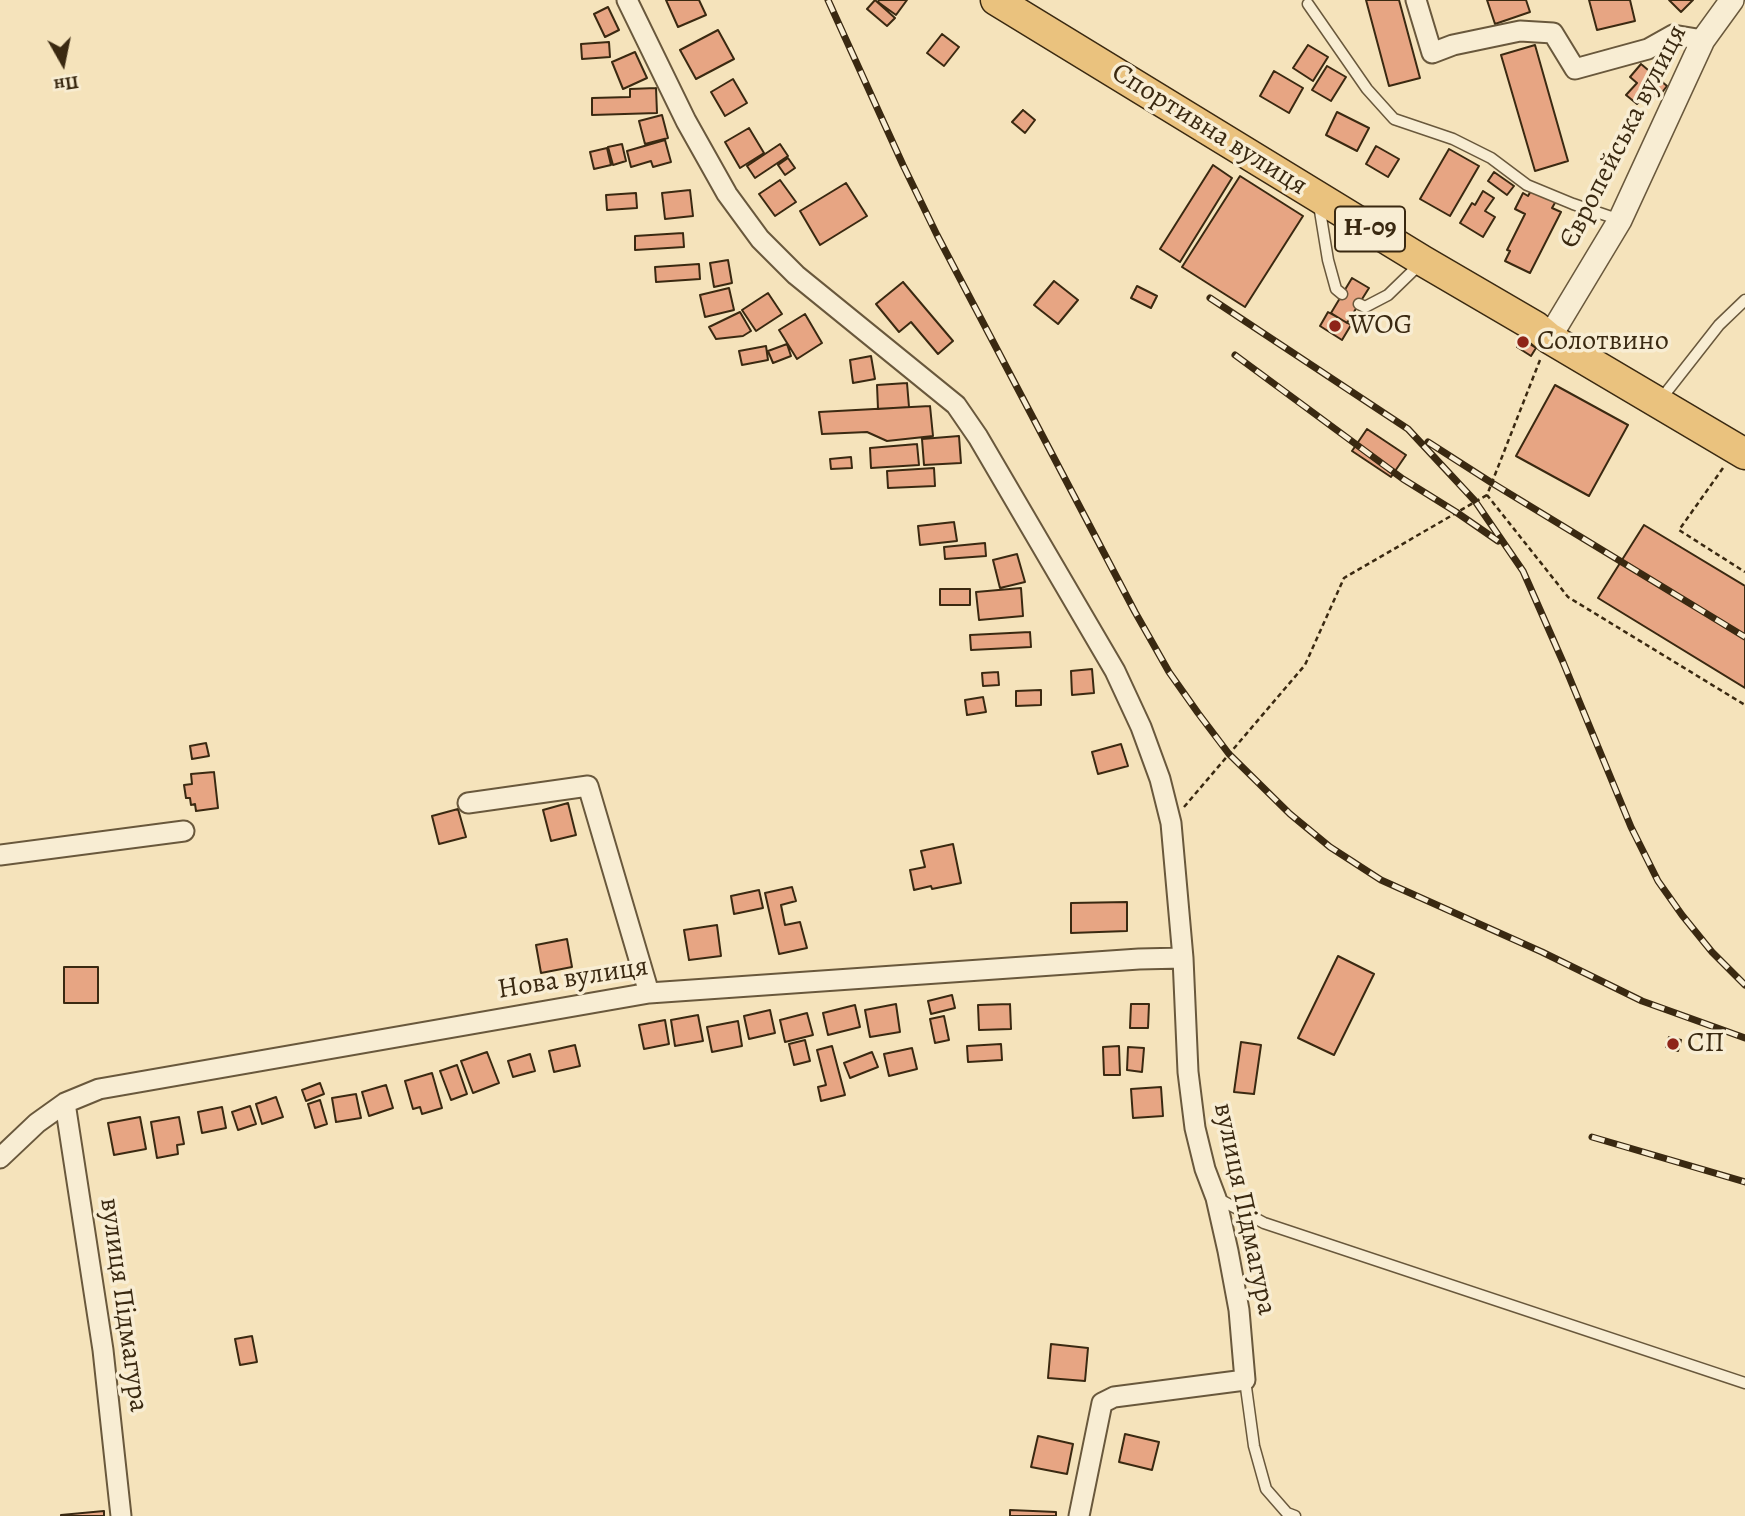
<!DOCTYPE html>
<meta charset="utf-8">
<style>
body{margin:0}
#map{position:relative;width:1745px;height:1516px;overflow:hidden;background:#f5e3bb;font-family:Alegreya,serif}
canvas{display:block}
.north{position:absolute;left:28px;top:28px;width:70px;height:70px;-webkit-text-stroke:5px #f8edd3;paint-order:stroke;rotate:171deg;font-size:19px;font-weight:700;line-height:28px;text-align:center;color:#3a2911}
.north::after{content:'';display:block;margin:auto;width:24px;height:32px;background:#3a2911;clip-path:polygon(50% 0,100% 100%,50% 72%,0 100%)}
</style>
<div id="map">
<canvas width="1745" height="1516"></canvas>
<div class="north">Пн</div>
</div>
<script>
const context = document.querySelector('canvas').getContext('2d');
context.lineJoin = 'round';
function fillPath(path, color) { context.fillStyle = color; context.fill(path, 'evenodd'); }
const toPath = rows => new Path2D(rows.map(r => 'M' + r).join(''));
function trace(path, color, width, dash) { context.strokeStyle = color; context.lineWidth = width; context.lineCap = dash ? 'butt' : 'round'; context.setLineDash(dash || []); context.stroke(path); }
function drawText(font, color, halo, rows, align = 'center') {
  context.font = font + ' Alegreya,serif'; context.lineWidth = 7; context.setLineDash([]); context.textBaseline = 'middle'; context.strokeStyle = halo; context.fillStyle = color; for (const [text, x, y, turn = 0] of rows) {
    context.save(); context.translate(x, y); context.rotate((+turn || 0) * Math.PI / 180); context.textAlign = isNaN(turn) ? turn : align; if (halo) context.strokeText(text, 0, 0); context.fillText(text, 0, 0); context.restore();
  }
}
const building = toPath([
 [666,0,699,0,706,15,678,27,666,0],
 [875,0,895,18,887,26,867,9,875,0],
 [879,0,907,0,896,15,878,2,879,0],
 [1366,0,1399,0,1420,78,1389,86,1366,0],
 [1487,0,1526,0,1530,12,1495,24,1487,0],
 [1589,0,1630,0,1635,21,1597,30,1589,0],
 [1669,0,1693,0,1681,12,1669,0],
 [608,7,619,30,605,37,594,14,608,7],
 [718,30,734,59,696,79,680,50,718,30],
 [942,34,959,47,944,66,927,53,942,34],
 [609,42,610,57,582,59,581,44,609,42],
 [1308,45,1328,57,1313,81,1293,68,1308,45],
 [1535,45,1568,161,1535,171,1501,55,1535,45],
 [635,52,647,78,623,89,612,62,635,52],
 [1641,64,1667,86,1657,99,1648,92,1637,104,1626,95,1637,83,1630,77,1641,64],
 [1327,66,1346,77,1331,101,1312,90,1327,66],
 [1274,71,1303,88,1289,113,1260,96,1274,71],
 [733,79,747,103,725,116,711,92,733,79],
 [656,88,657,113,592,115,592,98,630,97,630,89,656,88],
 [1023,110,1035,120,1025,133,1012,122,1023,110],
 [1337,112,1369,128,1357,151,1326,135,1337,112],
 [662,115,668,138,645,144,639,121,662,115],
 [749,128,764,153,740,168,725,142,749,128],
 [665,140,671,162,653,167,651,161,631,167,627,151,665,140],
 [622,144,626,161,613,165,608,147,622,144],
 [780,144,788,156,755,178,747,166,780,144],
 [1376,146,1399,159,1388,177,1366,164,1376,146],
 [607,148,611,165,594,169,590,152,607,148],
 [1449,149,1479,166,1450,216,1420,199,1449,149],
 [788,158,795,168,785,175,778,165,788,158],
 [1213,165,1232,178,1180,262,1160,249,1213,165],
 [1494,172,1514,186,1507,195,1488,181,1494,172],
 [1240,176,1303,216,1245,307,1182,267,1240,176],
 [780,180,796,202,775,216,759,194,780,180],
 [846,183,867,216,820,245,800,211,846,183],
 [1532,189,1556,201,1552,208,1561,212,1530,273,1505,261,1510,251,1507,250,1525,214,1515,209,1523,193,1528,196,1532,189],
 [690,190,693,216,665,219,662,193,690,190],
 [1483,191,1494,198,1485,211,1495,217,1483,237,1460,223,1472,203,1475,205,1483,191],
 [636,193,637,208,607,210,606,195,636,193],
 [683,233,684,247,635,250,635,236,683,233],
 [728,260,732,283,714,287,710,263,728,260],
 [699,264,700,279,656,282,655,267,699,264],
 [1352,278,1369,288,1347,323,1331,313,1352,278],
 [1054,281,1078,300,1058,324,1034,305,1054,281],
 [903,282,953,341,938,354,911,322,899,332,876,304,903,282],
 [1137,286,1157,296,1151,308,1131,298,1137,286],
 [729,288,734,310,705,317,700,295,729,288],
 [768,293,782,314,756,331,742,310,768,293],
 [740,312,751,331,743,336,716,339,709,327,740,312],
 [1328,312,1351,325,1342,340,1320,326,1328,312],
 [805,314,822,343,797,359,779,330,805,314],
 [1522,339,1536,348,1531,356,1517,347,1522,339],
 [787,344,791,356,773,363,768,351,787,344],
 [766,346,768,360,742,365,739,351,766,346],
 [871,356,875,379,853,383,850,360,871,356],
 [907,383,909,407,878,409,877,385,907,383],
 [1555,385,1628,425,1589,496,1516,456,1555,385],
 [930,406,933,436,887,441,867,432,822,434,819,412,930,406],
 [1367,429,1406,455,1391,477,1352,451,1367,429],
 [959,436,961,463,924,465,922,439,959,436],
 [917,444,919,465,871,468,870,448,917,444],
 [851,457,852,468,831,469,830,459,851,457],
 [934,468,935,486,888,488,887,471,934,468],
 [954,522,957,541,920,545,918,526,954,522],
 [1644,525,1745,586,1745,688,1598,598,1644,525],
 [985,543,986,556,945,559,944,547,985,543],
 [1017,554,1025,582,1000,588,993,560,1017,554],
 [1021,588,1023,616,979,620,976,592,1021,588],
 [940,589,970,589,970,605,940,605,940,589],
 [1030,632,1031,647,971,650,970,635,1030,632],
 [1092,669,1094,693,1072,695,1071,671,1092,669],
 [998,672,999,685,983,686,982,673,998,672],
 [1041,690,1041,705,1016,706,1016,691,1041,690],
 [983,697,986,712,967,715,965,700,983,697],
 [206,743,209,756,192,759,190,746,206,743],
 [1121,744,1128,766,1098,774,1092,752,1121,744],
 [214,772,218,808,196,811,195,804,191,805,190,798,186,798,184,785,192,784,191,774,214,772],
 [568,803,576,835,551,841,543,810,568,803],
 [458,809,466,837,439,844,432,816,458,809],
 [953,844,961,883,932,889,931,886,914,890,910,870,925,867,921,851,953,844],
 [792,887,796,901,781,905,785,925,800,922,807,948,779,954,765,893,792,887],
 [759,890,763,908,734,914,731,896,759,890],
 [1127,902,1127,931,1071,933,1071,903,1127,902],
 [717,925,721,956,689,960,684,930,717,925],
 [567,939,572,967,541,973,536,945,567,939],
 [1338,956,1374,974,1334,1055,1298,1038,1338,956],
 [64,967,98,967,98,1003,64,1003,64,967],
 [952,995,955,1008,931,1014,928,1001,952,995],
 [896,1004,900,1032,870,1037,865,1010,896,1004],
 [1010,1004,1011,1029,979,1030,978,1005,1010,1004],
 [1131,1004,1149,1004,1148,1028,1130,1028,1131,1004],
 [855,1005,860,1027,828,1035,823,1013,855,1005],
 [770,1010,775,1033,749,1039,744,1016,770,1010],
 [807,1013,813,1035,785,1042,780,1020,807,1013],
 [698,1015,703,1041,675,1046,671,1020,698,1015],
 [944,1016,949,1040,935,1043,930,1019,944,1016],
 [665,1020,669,1044,644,1049,639,1025,665,1020],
 [738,1021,742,1046,712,1052,707,1027,738,1021],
 [1669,1037,1681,1040,1678,1051,1666,1047,1669,1037],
 [805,1040,810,1061,794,1065,789,1044,805,1040],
 [1241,1042,1261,1045,1254,1094,1234,1092,1241,1042],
 [1001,1044,1002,1060,968,1062,967,1046,1001,1044],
 [575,1045,580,1066,554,1072,549,1051,575,1045],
 [832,1046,845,1095,821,1101,818,1087,826,1085,817,1050,832,1046],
 [1119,1046,1120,1075,1104,1075,1103,1047,1119,1046],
 [1128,1047,1144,1048,1142,1072,1127,1070,1128,1047],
 [912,1048,917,1069,889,1076,884,1054,912,1048],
 [487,1052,499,1083,473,1093,461,1061,487,1052],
 [872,1052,878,1067,850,1078,844,1063,872,1052],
 [530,1054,535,1071,513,1077,508,1061,530,1054],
 [457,1065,467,1094,451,1100,440,1071,457,1065],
 [432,1073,442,1108,422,1114,420,1107,413,1109,405,1081,432,1073],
 [320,1083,324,1094,306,1101,302,1090,320,1083],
 [386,1085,393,1108,369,1116,362,1092,386,1085],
 [1161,1087,1163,1116,1133,1118,1131,1089,1161,1087],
 [356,1094,361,1118,336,1122,332,1098,356,1094],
 [276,1097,283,1117,262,1124,256,1104,276,1097],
 [320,1100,327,1124,315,1128,308,1104,320,1100],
 [250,1106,256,1124,238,1130,232,1112,250,1106],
 [222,1107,226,1128,202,1133,198,1112,222,1107],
 [140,1117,146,1149,114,1155,108,1123,140,1117],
 [179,1117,184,1144,177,1145,178,1154,157,1158,151,1122,179,1117],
 [252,1336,257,1362,240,1365,235,1339,252,1336],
 [1051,1344,1088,1348,1085,1381,1048,1378,1051,1344],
 [1125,1434,1159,1442,1152,1470,1119,1462,1125,1434],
 [1038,1436,1073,1444,1067,1474,1031,1467,1038,1436],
 [1010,1510,1056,1512,1056,1516,1010,1516,1010,1510],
 [104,1511,104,1516,61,1516,61,1515,104,1511]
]);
const path = toPath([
 [1540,360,1487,495,1568,597,1745,705],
 [1723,468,1679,530,1745,572],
 [1184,807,1305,665,1344,578,1487,495]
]);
const service = toPath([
 [1308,4,1367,89,1394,119,1453,139,1491,158,1527,185,1573,204,1620,220],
 [1319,205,1328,260,1336,289,1342,294],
 [1359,304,1365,307,1388,295,1420,264],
 [1661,399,1719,325,1745,300],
 [1217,1198,1264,1223,1745,1383],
 [1245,1380,1254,1446,1266,1489,1287,1513,1295,1516]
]);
const minor = toPath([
 [627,0,686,121,727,194,760,239,796,275,956,405,978,437,1115,671,1141,727,1160,779,1171,823,1183,958,1188,1072,1195,1128,1205,1169,1216,1198,1228,1251,1239,1310,1245,1380,1114,1397,1102,1403,1079,1516],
 [1416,0,1432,53,1453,45,1520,31,1553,33,1575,69,1648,49,1673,35,1703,40],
 [468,803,588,786,649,993],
 [0,855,184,831],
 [65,1103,103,1350,121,1516],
 [0,1158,37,1123,65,1103,99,1089,649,993,1139,959,1183,958]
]);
const tertiary = toPath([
 [1549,338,1620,220,1703,40,1732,0]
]);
const primary = toPath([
 [996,0,1423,261,1536,327,1549,338,1745,454]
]);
const rail = toPath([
 [828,0,903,165,937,235,1135,612,1169,672,1198,713,1229,754,1290,814,1330,847,1381,880,1542,952,1642,1001,1745,1038],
 [1210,298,1408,429,1475,501,1523,571,1563,662,1631,827,1658,881,1682,915,1712,952,1745,985],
 [1235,355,1403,479,1456,512,1498,541],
 [1428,442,1492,483,1745,637],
 [1592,1137,1745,1182]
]);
const markers = [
 [1335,326,7,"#8f2418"],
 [1523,342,7,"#8f2418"],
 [1673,1044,7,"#8f2418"]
];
const shields = [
 [1370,229,70]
];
const shieldNames = [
 ["Н-09",1370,229]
];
const streetNames = [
 ["Спортивна вулиця",1209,130,32],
 ["Європейська вулиця",1624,137,-63],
 ["Нова вулиця",573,979,-9],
 ["вулиця Підмагура",1244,1209,78],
 ["вулиця Підмагура",123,1305,82]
];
const poiNames = [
 ["WOG",1349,326],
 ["Солотвино",1537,342],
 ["СП",1687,1044]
];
fillPath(building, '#e7a583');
trace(building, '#3a2911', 2);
trace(service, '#69583c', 13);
trace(minor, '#69583c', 23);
trace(tertiary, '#69583c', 26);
trace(primary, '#3a2911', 33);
trace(path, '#3a2911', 2.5, [5, 3.5]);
trace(service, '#f8edd3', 10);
trace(minor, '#f8edd3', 19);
trace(tertiary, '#f8edd3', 23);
trace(primary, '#eac27e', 30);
trace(rail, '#3a2911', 7);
trace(rail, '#f8edd3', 4.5, [13]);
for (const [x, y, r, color] of markers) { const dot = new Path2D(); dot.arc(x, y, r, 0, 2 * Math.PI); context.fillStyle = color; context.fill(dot); trace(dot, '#f8edd3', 2.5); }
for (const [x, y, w] of shields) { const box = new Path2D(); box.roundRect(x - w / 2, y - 22.5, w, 45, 5); context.fillStyle = '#f8edd3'; context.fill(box); trace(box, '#3a2911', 2); }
drawText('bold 26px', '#3a2911', null, shieldNames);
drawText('28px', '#3a2911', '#f8edd3', streetNames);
drawText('28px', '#3a2911', '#f8edd3', poiNames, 'left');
</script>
